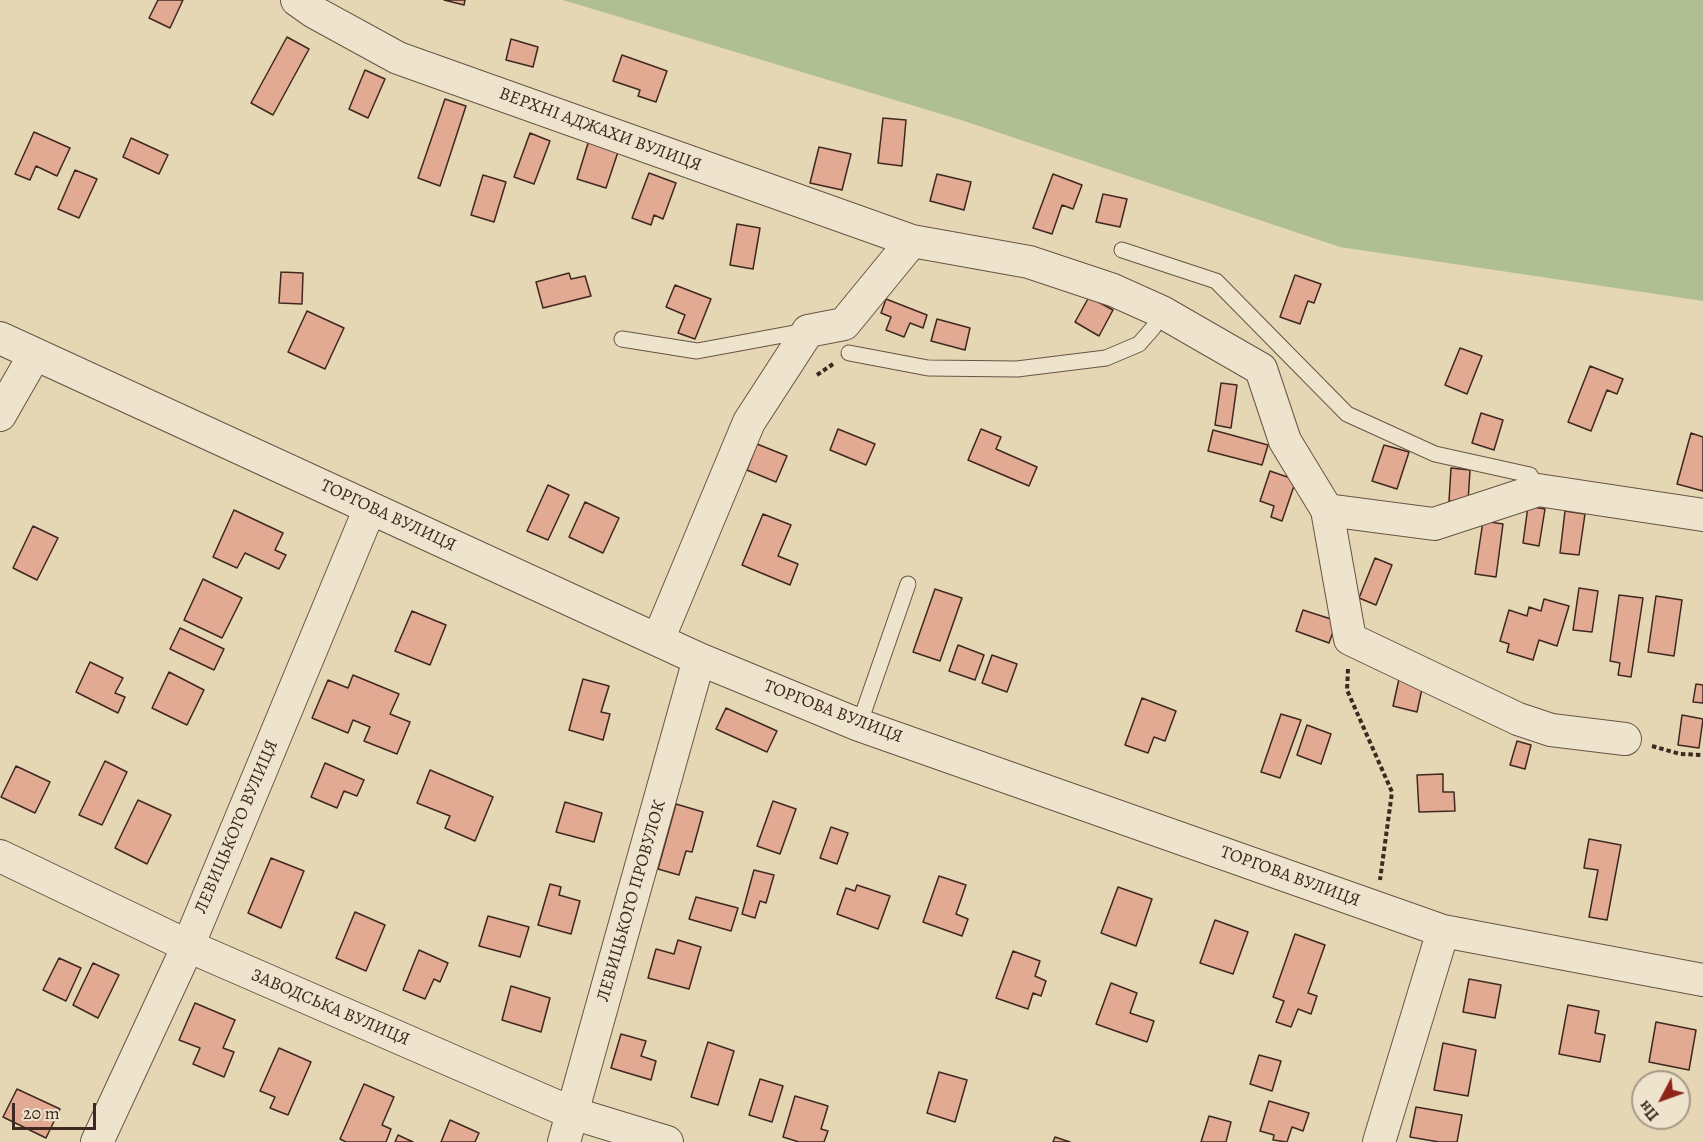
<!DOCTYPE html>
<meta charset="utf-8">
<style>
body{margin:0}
#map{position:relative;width:1703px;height:1142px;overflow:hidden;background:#e5d6b4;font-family:Alegreya,serif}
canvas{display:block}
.north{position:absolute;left:1631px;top:1070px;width:60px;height:60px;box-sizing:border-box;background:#eee4ce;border:2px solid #a89988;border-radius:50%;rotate:229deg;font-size:16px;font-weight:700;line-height:24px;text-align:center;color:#3f281f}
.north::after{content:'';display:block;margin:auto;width:21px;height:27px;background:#8f2418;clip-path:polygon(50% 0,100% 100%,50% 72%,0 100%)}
.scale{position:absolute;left:12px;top:1103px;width:84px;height:27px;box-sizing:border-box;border:3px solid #3f281f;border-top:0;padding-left:8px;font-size:18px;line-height:21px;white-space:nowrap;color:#3f281f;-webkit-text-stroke:4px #eee4ce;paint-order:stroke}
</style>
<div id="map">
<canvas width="1703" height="1142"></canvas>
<div class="north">Пн</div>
<div class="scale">20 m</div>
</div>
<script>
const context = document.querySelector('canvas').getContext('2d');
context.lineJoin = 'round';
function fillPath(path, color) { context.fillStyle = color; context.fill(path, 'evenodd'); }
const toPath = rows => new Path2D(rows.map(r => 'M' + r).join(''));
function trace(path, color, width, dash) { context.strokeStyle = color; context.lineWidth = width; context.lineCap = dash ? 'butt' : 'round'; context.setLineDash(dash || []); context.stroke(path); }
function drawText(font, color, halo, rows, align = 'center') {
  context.font = font + ' Alegreya,serif'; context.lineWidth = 6; context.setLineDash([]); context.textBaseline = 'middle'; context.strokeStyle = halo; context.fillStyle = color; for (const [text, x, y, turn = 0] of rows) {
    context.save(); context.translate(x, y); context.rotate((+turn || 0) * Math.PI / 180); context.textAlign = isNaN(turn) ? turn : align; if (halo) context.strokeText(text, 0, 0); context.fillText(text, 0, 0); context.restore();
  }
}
const green = toPath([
 [563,0,1703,0,1703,301,1340,247,961,120]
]);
const building = toPath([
 [158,0,183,0,170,28,149,18,158,0],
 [444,0,465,0,464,5,444,0],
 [287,37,309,49,273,115,251,103,287,37],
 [511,39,538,47,533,67,506,60,511,39],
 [622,55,667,71,656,102,638,96,640,90,613,81,622,55],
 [365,70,385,79,368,118,349,109,365,70],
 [445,99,466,106,440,186,418,178,445,99],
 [883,118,906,120,902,166,878,163,883,118],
 [34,132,70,148,57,176,36,166,30,180,15,174,34,132],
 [530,133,550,141,534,184,514,177,530,133],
 [131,138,168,155,159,174,123,157,131,138],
 [589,140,619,149,606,188,577,179,589,140],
 [819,147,851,154,842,190,810,183,819,147],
 [75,170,97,179,79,218,58,209,75,170],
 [649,173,676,183,663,219,654,215,651,225,632,218,649,173],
 [937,174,971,182,964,210,930,201,937,174],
 [1053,174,1082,185,1073,209,1062,205,1052,234,1033,228,1053,174],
 [483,175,506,182,494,222,471,215,483,175],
 [1103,194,1127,199,1120,227,1096,222,1103,194],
 [737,224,760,228,753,269,730,265,737,224],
 [281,272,303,273,302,304,279,303,281,272],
 [569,273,571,279,585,276,591,296,543,308,536,282,569,273],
 [1295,275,1321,284,1314,303,1308,301,1300,324,1280,317,1295,275],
 [675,285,711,299,695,339,678,333,685,315,666,307,675,285],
 [1089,297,1113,310,1099,336,1075,322,1089,297],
 [886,299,927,315,923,328,910,323,904,337,886,330,891,317,881,313,886,299],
 [307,311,344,328,325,369,288,352,307,311],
 [937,319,970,328,965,350,931,341,937,319],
 [1460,348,1482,356,1467,394,1445,385,1460,348],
 [1590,366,1623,379,1617,394,1607,390,1591,431,1568,422,1590,366],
 [1221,383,1237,385,1231,428,1215,425,1221,383],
 [1481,413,1503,420,1494,450,1472,443,1481,413],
 [838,429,875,444,866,465,830,450,838,429],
 [981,429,1001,437,996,449,1037,467,1029,486,968,460,981,429],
 [1213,430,1268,445,1262,465,1208,451,1213,430],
 [1691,433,1703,437,1703,491,1677,484,1691,433],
 [757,444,787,456,776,482,747,470,757,444],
 [1384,445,1409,452,1397,489,1372,481,1384,445],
 [1451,468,1470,470,1468,502,1449,501,1451,468],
 [1270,471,1296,480,1282,521,1271,517,1274,506,1260,501,1270,471],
 [548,485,569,495,548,540,527,531,548,485],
 [585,502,619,518,603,553,569,537,585,502],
 [1528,506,1545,509,1539,546,1523,543,1528,506],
 [234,510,283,533,275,550,286,555,279,569,245,553,237,568,213,557,234,510],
 [1565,511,1585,514,1579,555,1560,553,1565,511],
 [763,514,791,525,778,556,798,564,790,585,742,565,763,514],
 [1483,521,1503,524,1496,577,1475,574,1483,521],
 [33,526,58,538,37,580,13,568,33,526],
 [1375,558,1392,565,1376,605,1359,598,1375,558],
 [203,579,242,598,222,638,184,620,203,579],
 [1579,588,1598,591,1592,632,1573,630,1579,588],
 [935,589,962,598,940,661,913,652,935,589],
 [1619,595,1643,598,1631,677,1618,675,1620,663,1610,661,1619,595],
 [1656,596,1682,600,1674,656,1648,652,1656,596],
 [1544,599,1569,606,1557,646,1539,640,1533,660,1507,652,1509,644,1500,641,1509,610,1527,616,1529,607,1541,611,1544,599],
 [1303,610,1337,621,1329,643,1296,631,1303,610],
 [412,611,446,625,430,665,395,651,412,611],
 [180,628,224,649,214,670,170,649,180,628],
 [958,645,984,655,975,680,949,671,958,645],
 [992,655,1017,664,1007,692,982,683,992,655],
 [90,662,123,678,115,693,125,697,118,713,76,692,90,662],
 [169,672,204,690,187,725,152,708,169,672],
 [353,675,399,694,390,714,410,722,397,754,364,741,370,727,353,720,348,733,312,718,328,680,348,688,353,675],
 [583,679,609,686,601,712,610,714,603,740,569,730,583,679],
 [1399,679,1423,684,1417,712,1393,706,1399,679],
 [1696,684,1703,685,1703,703,1693,702,1696,684],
 [1142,698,1176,711,1165,741,1154,737,1148,753,1125,745,1142,698],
 [726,708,777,731,767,752,716,729,726,708],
 [1281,714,1301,720,1280,778,1261,772,1281,714],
 [1682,715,1703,719,1699,748,1678,745,1682,715],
 [1307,725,1331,734,1321,764,1297,755,1307,725],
 [1517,741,1531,745,1525,769,1510,765,1517,741],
 [105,761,127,772,102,825,79,815,105,761],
 [325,763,364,780,357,796,344,791,337,808,311,797,325,763],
 [16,766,50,782,35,813,1,797,16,766],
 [430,770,493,797,475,841,445,828,450,816,417,803,430,770],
 [1443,774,1443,792,1454,792,1455,811,1419,812,1417,775,1443,774],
 [138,800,171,815,147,864,115,848,138,800],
 [773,801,796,809,780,854,757,846,773,801],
 [565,802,602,813,594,842,556,832,565,802],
 [676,804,703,812,692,852,686,851,679,875,658,869,676,804],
 [831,827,848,833,837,864,820,858,831,827],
 [1589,839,1621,845,1607,920,1589,917,1598,870,1584,868,1589,839],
 [271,858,304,871,281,928,248,913,271,858],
 [754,870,774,875,766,903,760,901,755,918,742,914,754,870],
 [939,876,966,885,956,914,968,919,962,936,923,922,939,876],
 [550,884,561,887,559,895,580,901,571,934,538,925,550,884],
 [857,885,890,896,878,929,837,914,846,888,855,891,857,885],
 [1118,887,1152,899,1136,946,1101,933,1118,887],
 [696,897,738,908,731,931,689,919,696,897],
 [355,912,385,925,366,971,336,958,355,912],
 [488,916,529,927,520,957,479,946,488,916],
 [1215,920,1248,932,1233,974,1200,963,1215,920],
 [1295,934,1325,945,1308,993,1317,996,1311,1014,1298,1009,1291,1027,1276,1022,1284,1001,1273,997,1295,934],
 [678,940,701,947,689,989,648,978,656,949,674,954,678,940],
 [419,950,448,963,440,982,434,979,425,999,403,990,419,950],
 [1013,951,1040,961,1035,976,1046,981,1041,996,1033,993,1028,1009,996,998,1013,951],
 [59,958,81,968,66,1001,43,990,59,958],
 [93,963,119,975,98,1018,73,1005,93,963],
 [1469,979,1501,985,1495,1018,1463,1012,1469,979],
 [1111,983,1137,993,1130,1013,1154,1021,1147,1042,1096,1024,1111,983],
 [511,986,550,998,541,1032,502,1020,511,986],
 [195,1003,235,1020,223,1048,234,1052,224,1077,193,1064,200,1048,179,1040,195,1003],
 [1568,1005,1599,1011,1595,1033,1605,1035,1600,1062,1559,1054,1568,1005],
 [1656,1022,1696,1030,1689,1070,1649,1062,1656,1022],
 [621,1034,646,1041,641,1056,656,1061,651,1080,611,1068,621,1034],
 [708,1042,734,1051,718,1105,691,1097,708,1042],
 [1443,1043,1476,1050,1468,1096,1434,1090,1443,1043],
 [279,1048,311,1062,288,1115,270,1108,275,1097,260,1091,279,1048],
 [1259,1055,1281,1061,1272,1091,1250,1084,1259,1055],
 [939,1072,967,1080,955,1122,927,1113,939,1072],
 [760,1079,783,1086,772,1122,749,1115,760,1079],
 [364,1084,394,1097,382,1125,391,1129,386,1142,346,1142,340,1139,364,1084],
 [17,1089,60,1109,46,1138,3,1117,17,1089],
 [795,1096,828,1106,821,1129,828,1131,824,1142,799,1142,783,1137,795,1096],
 [1269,1101,1309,1113,1303,1131,1292,1127,1287,1142,1273,1140,1274,1135,1260,1131,1269,1101],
 [1416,1107,1462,1115,1457,1142,1439,1142,1410,1137,1416,1107],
 [1209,1116,1231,1122,1226,1142,1201,1142,1209,1116],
 [450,1120,479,1133,475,1142,441,1142,450,1120],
 [398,1135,413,1142,395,1142,398,1135],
 [1055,1137,1070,1142,1053,1142,1055,1137]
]);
const path = toPath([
 [817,375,833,364],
 [1348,669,1347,690,1392,792,1380,880],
 [1652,746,1680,754,1703,755]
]);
const service = toPath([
 [1122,250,1216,281,1347,414,1435,454,1530,475,1538,490],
 [622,339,697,351,805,331],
 [849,353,928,368,1017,369,1106,358,1139,344,1153,328,1162,312],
 [859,725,908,584]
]);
const minor = toPath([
 [297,0,314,12,398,58,912,241,1029,262,1113,290,1162,312,1261,369,1285,441,1327,510,1350,639,1518,719,1551,730,1625,739],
 [0,338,699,659,859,725,1443,931,1703,980],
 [0,415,35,354],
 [1327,510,1434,524,1538,490,1703,515],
 [658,640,749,422,808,331,844,324,912,241],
 [0,856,188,946,572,1113,667,1142],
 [97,1142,188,946,370,508],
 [564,1142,699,659],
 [1379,1142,1443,931]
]);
const streetNames = [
 ["ВЕРХНІ АДЖАХИ ВУЛИЦЯ",600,130,20],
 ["ТОРГОВА ВУЛИЦЯ",388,516,25],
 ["ТОРГОВА ВУЛИЦЯ",833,712,21],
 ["ЛЕВИЦЬКОГО ВУЛИЦЯ",237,827,-67],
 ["ТОРГОВА ВУЛИЦЯ",1290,877,20],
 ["ЛЕВИЦЬКОГО ПРОВУЛОК",632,901,-74],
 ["ЗАВОДСЬКА ВУЛИЦЯ",330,1008,23]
];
fillPath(green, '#b0bf91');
fillPath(building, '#e2a993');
trace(building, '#3f281f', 1.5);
trace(service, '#685444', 17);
trace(minor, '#685444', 34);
trace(path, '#3f281f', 4, [4.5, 3]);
trace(service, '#eee4ce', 15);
trace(minor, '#eee4ce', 32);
drawText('18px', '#3f281f', '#eee4ce', streetNames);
</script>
